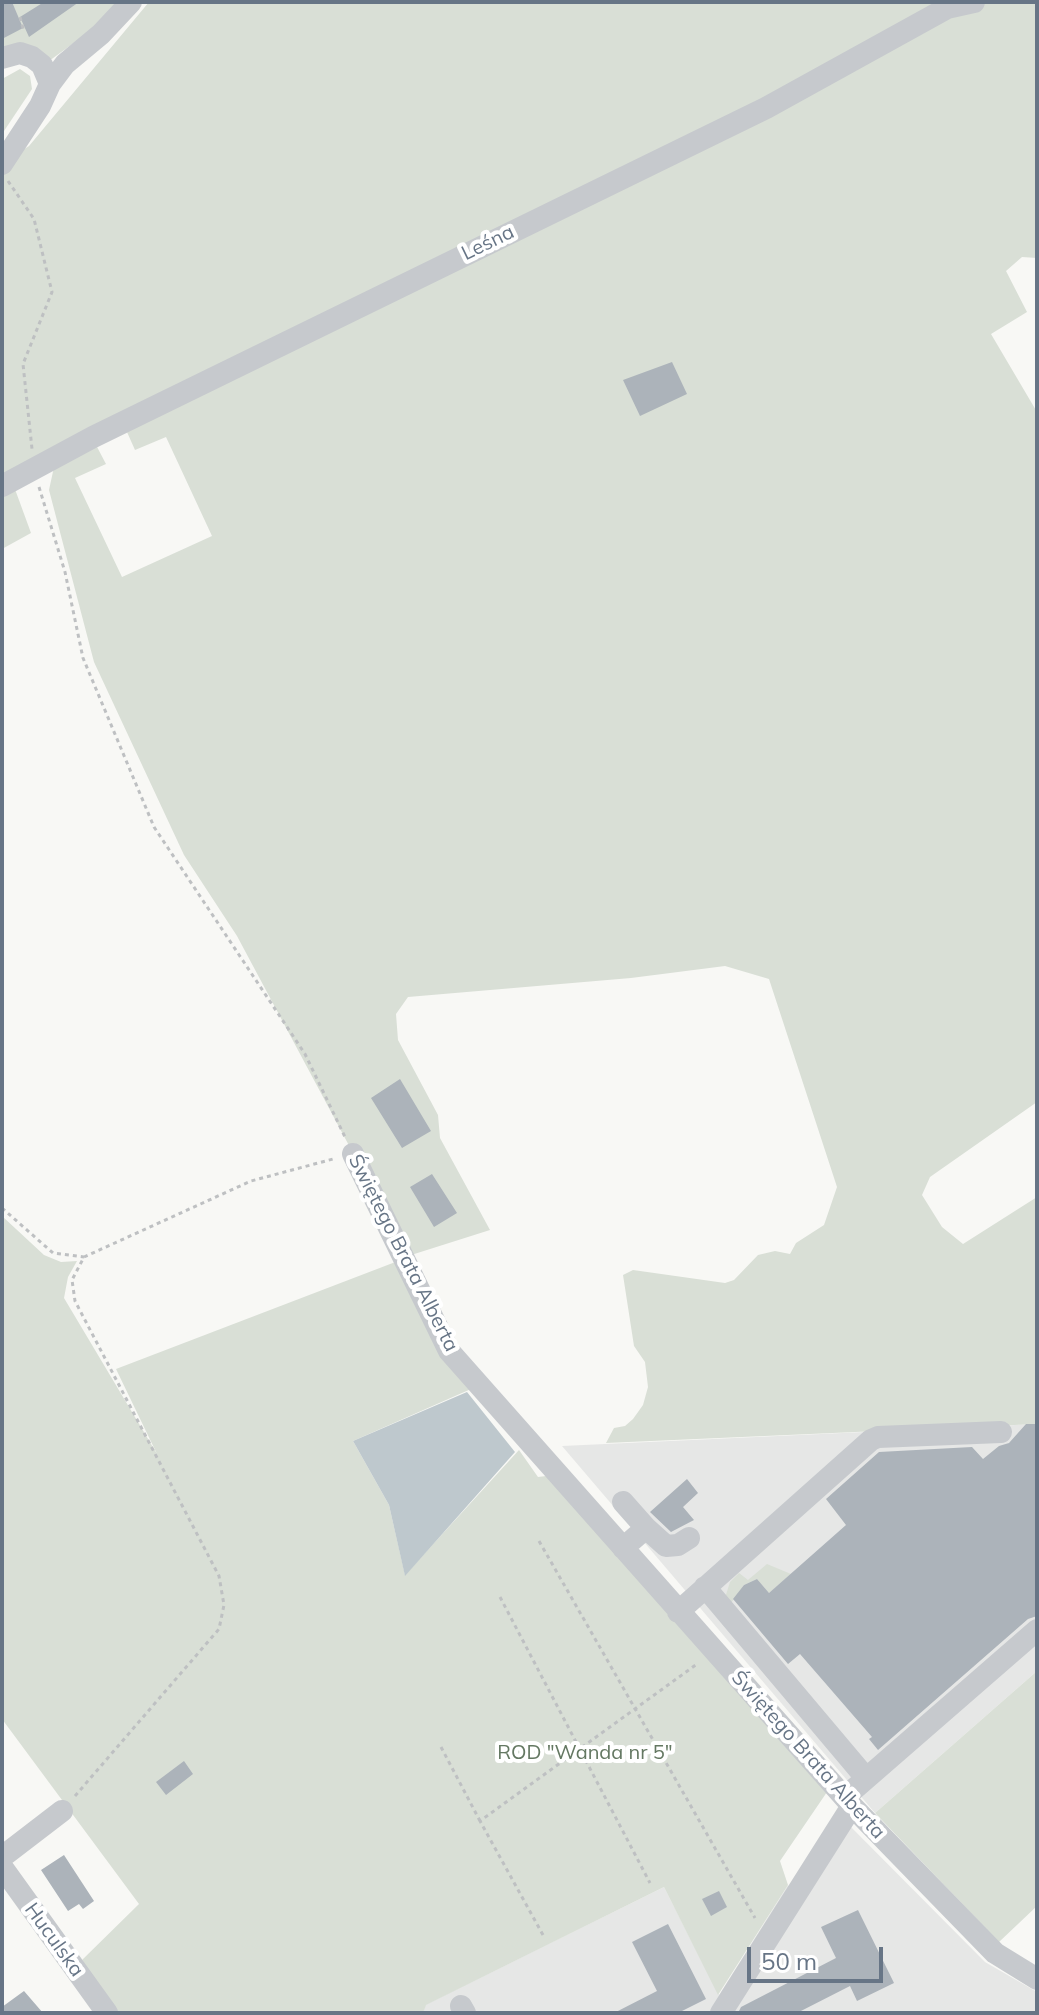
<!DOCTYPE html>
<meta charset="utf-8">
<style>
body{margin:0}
#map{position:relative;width:1039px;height:2015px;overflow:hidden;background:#f8f8f5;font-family:Mulish,sans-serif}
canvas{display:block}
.frame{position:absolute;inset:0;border:4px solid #677586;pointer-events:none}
.scale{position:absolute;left:747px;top:1947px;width:136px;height:36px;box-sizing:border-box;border:4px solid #677586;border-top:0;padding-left:10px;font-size:24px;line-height:28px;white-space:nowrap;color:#677586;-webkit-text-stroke:6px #fff;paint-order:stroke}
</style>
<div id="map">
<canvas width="1039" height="2015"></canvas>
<div class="frame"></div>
<div class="scale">50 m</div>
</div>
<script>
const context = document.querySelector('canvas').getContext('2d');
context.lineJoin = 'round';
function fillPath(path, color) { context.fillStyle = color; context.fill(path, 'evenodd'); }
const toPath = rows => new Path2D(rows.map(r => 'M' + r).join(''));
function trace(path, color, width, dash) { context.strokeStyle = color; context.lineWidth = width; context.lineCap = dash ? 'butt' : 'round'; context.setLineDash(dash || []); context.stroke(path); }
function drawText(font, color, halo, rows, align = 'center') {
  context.font = font + ' Mulish,sans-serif'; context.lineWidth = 8; context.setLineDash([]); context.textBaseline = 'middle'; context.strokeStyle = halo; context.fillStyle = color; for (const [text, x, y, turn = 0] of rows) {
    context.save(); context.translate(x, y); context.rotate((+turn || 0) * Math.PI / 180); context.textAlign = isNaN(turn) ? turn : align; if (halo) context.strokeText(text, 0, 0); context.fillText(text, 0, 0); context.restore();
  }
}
const built = toPath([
 [1037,1424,1037,1671,875,1813,562,1446],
 [849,1825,985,1962,1037,1992,1037,2013,423,2013,425,2005,664,1887,719,1995,788,1885,798,1905]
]);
const green = toPath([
 [2,2,122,2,104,21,49,61,2,51],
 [149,2,1037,2,1037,258,1022,257,1006,271,1027,312,991,334,1037,412,1037,1102,930,1177,922,1195,942,1227,963,1244,1037,1197,1037,1424,606,1443,614,1428,625,1426,633,1419,643,1405,648,1387,645,1362,634,1346,623,1275,633,1270,725,1283,734,1280,758,1255,775,1251,790,1254,796,1243,824,1225,837,1187,769,979,725,966,631,978,408,997,396,1014,398,1040,438,1115,440,1138,490,1230,408,1256,237,936,184,855,94,662,49,490,54,467,96,445,106,464,75,478,122,577,212,536,166,437,135,450,123,423,12,481,31,533,2,549,2,170,7,160,29,146],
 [20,69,30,76,32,89,4,131,2,79],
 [2,1216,44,1255,61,1262,77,1261,68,1277,64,1298,157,1454,116,1369,398,1261,471,1389,353,1441,389,1505,405,1575,519,1450,538,1477,546,1476,827,1792,780,1861,788,1885,718,1995,664,1887,426,2005,423,2013,118,2013,82,1960,139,1904,2,1719],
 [767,1564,791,1574,769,1593,757,1579,744,1585,731,1603,725,1598,730,1582,739,1573,748,1580],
 [1037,1671,1037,1906,999,1942,875,1813]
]);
const water = toPath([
 [467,1392,515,1452,405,1576,389,1505,353,1441]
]);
const building = toPath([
 [2,2,12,2,23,28,2,39],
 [44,2,79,2,29,37,20,17],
 [672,362,687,394,640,416,623,380],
 [400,1079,431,1131,402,1148,371,1098],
 [432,1174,457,1213,434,1227,410,1187],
 [1026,1424,1037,1424,1037,1616,1028,1619,878,1750,869,1739,872,1737,800,1654,788,1664,733,1599,744,1585,757,1579,769,1593,846,1525,826,1499,879,1452,972,1447,983,1459,999,1446,1009,1443],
 [687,1479,698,1493,683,1507,694,1520,671,1532,650,1512],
 [184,1761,193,1774,166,1795,156,1782],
 [64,1855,94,1901,83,1909,79,1904,68,1911,41,1870],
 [719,1891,727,1907,711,1916,702,1899],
 [858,1910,894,1983,857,2001,850,1986,797,2013,738,2013,741,2007,836,1958,821,1927],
 [668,1924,706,1999,678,2013,614,2013,657,1991,632,1942],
 [24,1991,43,2013,2,2013,2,2007]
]);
const path = toPath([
 [20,17,24,32],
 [8,181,34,219,52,292,23,364,32,449],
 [39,487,65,572,83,658,154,827,305,1054,345,1137],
 [2,1208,53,1253,84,1257],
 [539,1541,755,1918],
 [500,1597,650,1883],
 [441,1747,480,1821],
 [75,1796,219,1629,224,1605,219,1576,75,1301,72,1280,84,1257,251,1181,333,1159],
 [543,1935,480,1821,697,1664]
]);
const minor = toPath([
 [2,58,20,53,32,57,42,65,50,84,40,106,2,164],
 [50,84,65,64,101,34,131,2],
 [2,486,93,437,766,108,947,8,974,2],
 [353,1154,449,1351,852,1806,995,1953,1037,1979],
 [623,1502,646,1528,623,1548],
 [646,1528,666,1546,678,1545,689,1538],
 [705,1587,866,1778],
 [678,1612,871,1440,878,1437,1001,1432],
 [845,1797,1037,1630],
 [2,1857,62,1811],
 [2,1867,107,2013],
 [461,2006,465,2013],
 [721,2013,852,1806]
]);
const streetNames = [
 ["Leśna",488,243,-26],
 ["Świętego Brata Alberta",403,1253,63],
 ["Świętego Brata Alberta",808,1755,48],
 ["Huculska",54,1940,54]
];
const parkNames = [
 ["ROD \"Wanda nr 5\"",585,1753]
];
fillPath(built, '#e6e7e6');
fillPath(green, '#d9dfd6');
fillPath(water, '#bec8cd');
fillPath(building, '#acb3ba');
trace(path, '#bec0c2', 3, [4, 4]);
trace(minor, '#c6c9cd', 22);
drawText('20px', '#677586', '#fff', streetNames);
drawText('20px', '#647862', '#fff', parkNames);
</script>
